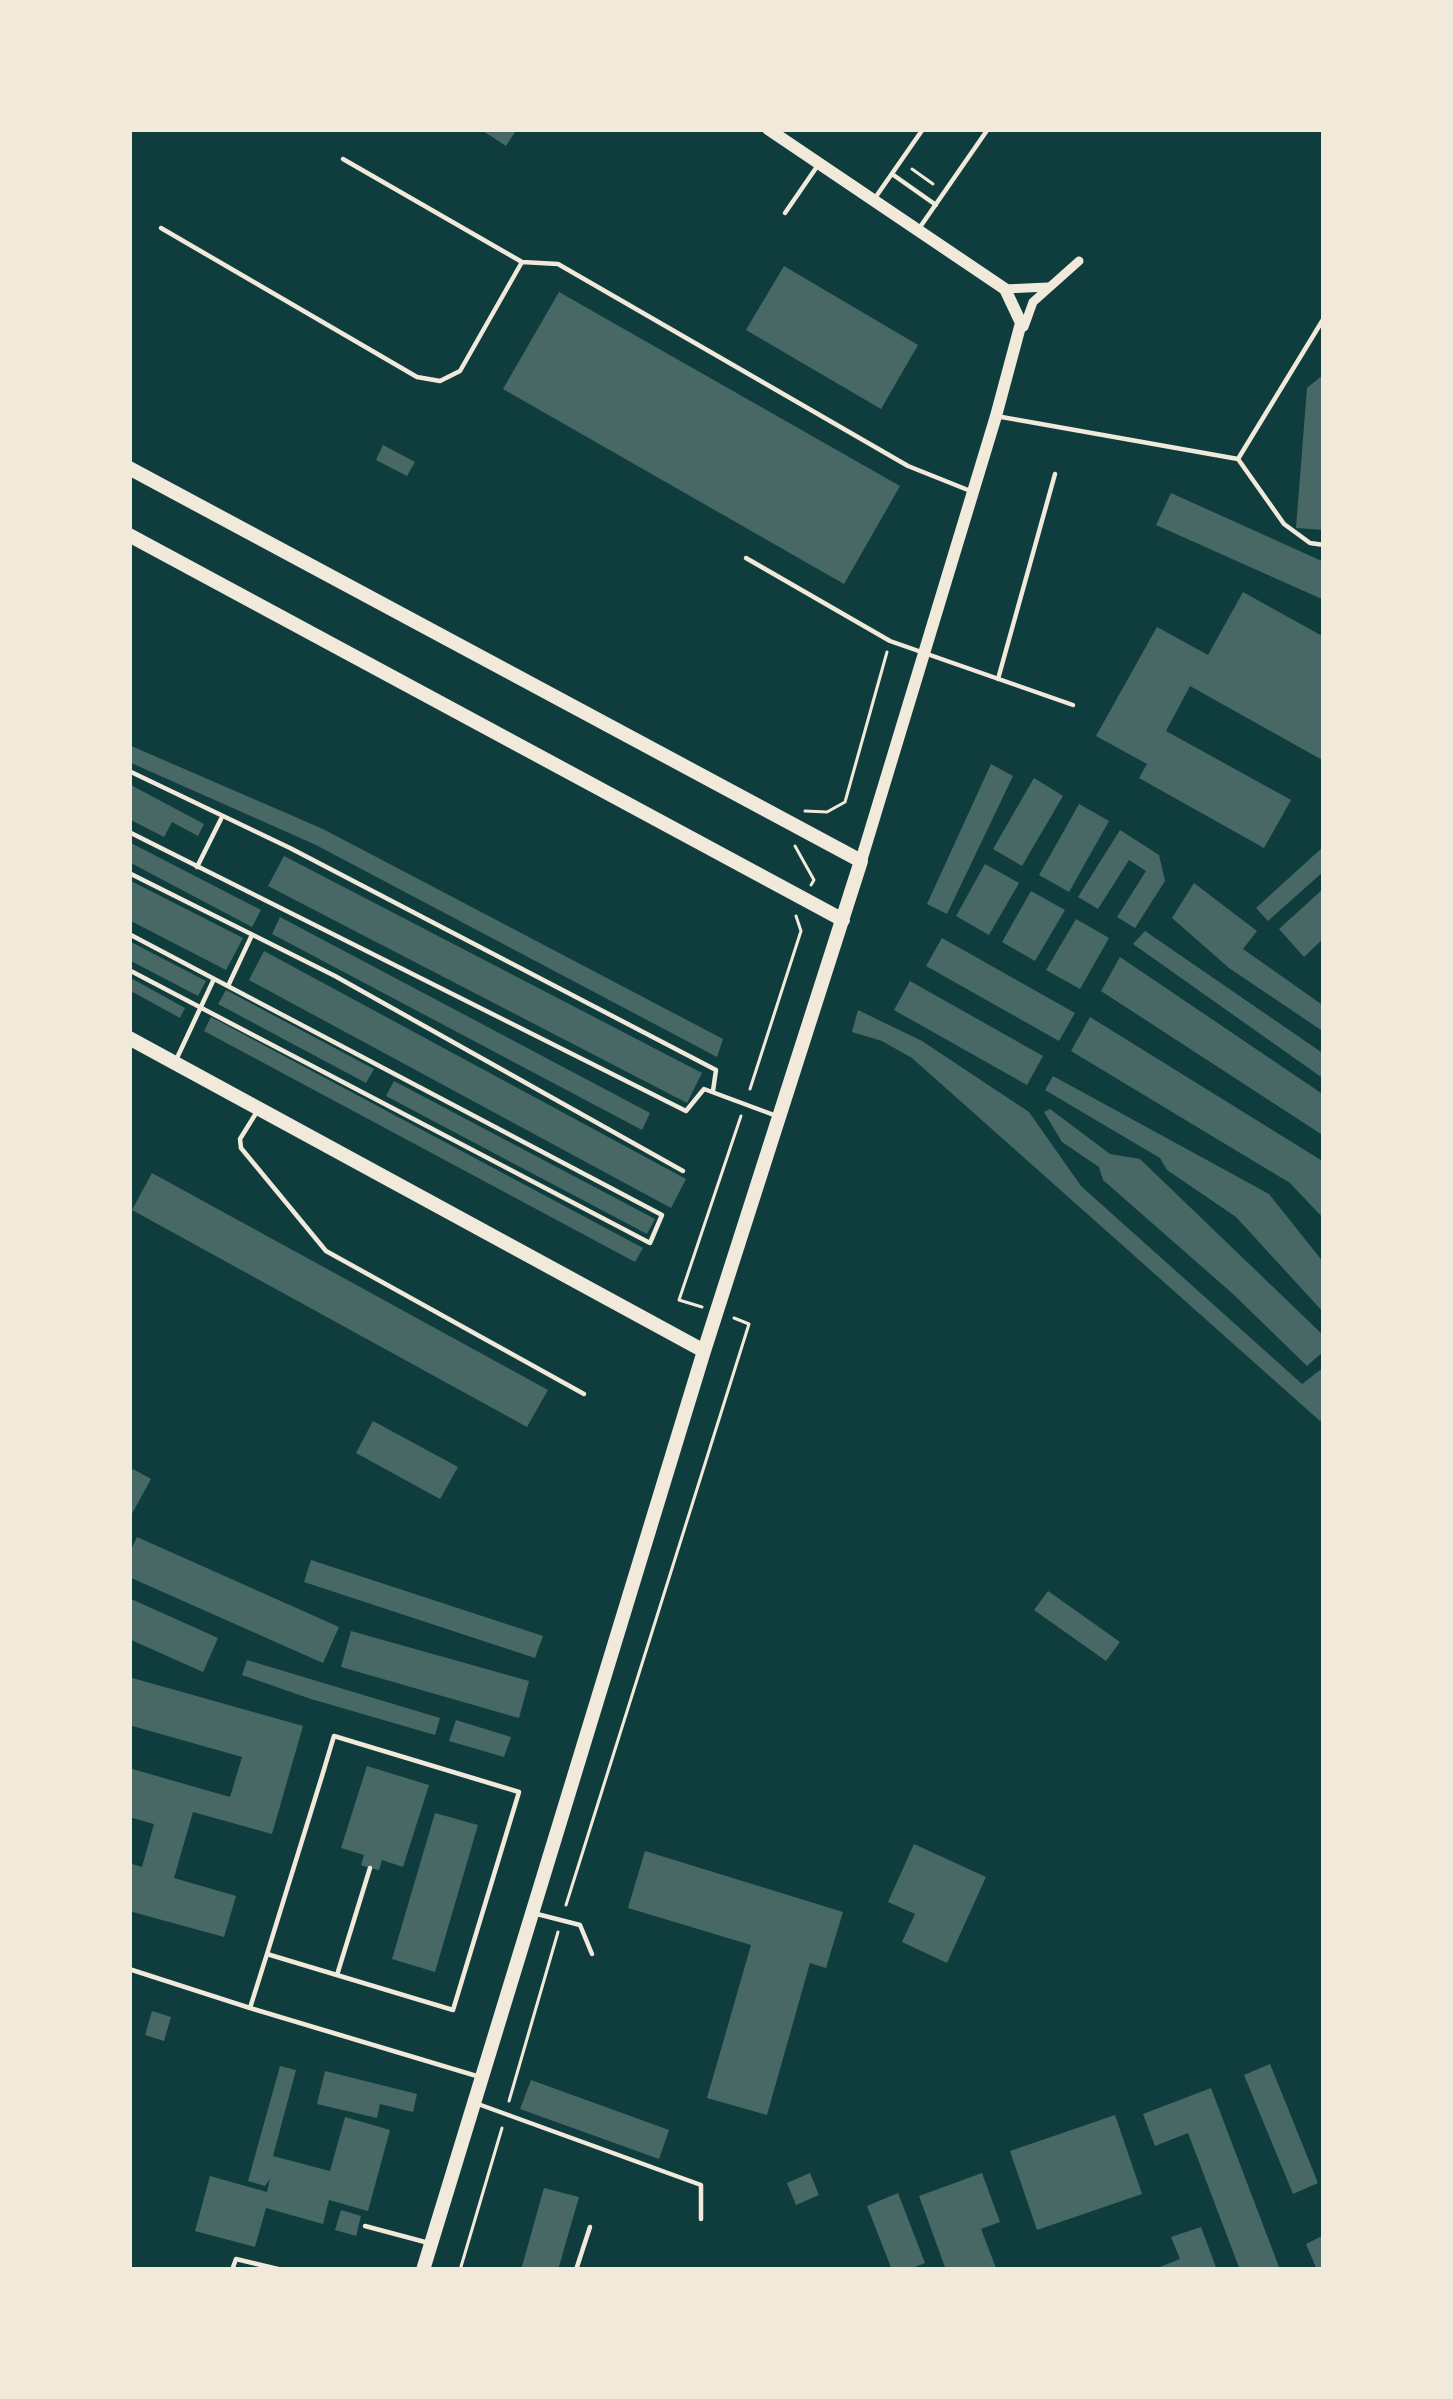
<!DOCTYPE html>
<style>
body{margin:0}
#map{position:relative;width:1453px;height:2399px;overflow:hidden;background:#0f3d3e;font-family:Arial,sans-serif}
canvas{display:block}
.frame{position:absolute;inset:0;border:132px solid #f1e9da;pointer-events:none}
</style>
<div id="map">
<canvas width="1453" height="2399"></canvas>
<div class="frame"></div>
</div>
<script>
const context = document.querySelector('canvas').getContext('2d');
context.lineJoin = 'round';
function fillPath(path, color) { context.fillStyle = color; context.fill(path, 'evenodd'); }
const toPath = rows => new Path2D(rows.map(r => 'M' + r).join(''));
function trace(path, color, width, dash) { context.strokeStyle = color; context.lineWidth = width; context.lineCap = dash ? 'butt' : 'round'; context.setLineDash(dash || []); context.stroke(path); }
const building = toPath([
 [480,129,517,129,506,146],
 [784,266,918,345,881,409,746,330],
 [559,292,900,486,844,584,503,389],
 [1324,374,1324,530,1296,528,1307,388],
 [383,445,415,462,407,476,376,460],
 [1171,493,1324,562,1324,600,1156,525],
 [1243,592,1324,637,1324,761,1190,686,1166,731,1291,800,1264,848,1139,778,1147,764,1096,736,1157,627,1208,655],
 [129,745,323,829,723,1039,717,1057,316,845,129,762],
 [991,764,1013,776,947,914,927,904],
 [1034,778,1063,796,1022,866,993,849],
 [129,784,204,824,198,836,172,822,164,837,129,819],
 [1079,804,1109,821,1069,892,1039,875],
 [1120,830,1159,855,1165,881,1135,928,1117,917,1146,871,1129,860,1098,909,1078,897],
 [129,842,261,910,252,927,129,862],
 [1324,846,1324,871,1268,921,1256,908],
 [284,856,702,1073,687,1103,268,886],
 [985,864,1019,883,989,935,956,916],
 [129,880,243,938,226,970,129,920],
 [1194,883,1257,931,1243,949,1324,1006,1324,1032,1229,968,1172,918],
 [1324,888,1324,938,1304,957,1279,929],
 [1031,891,1065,910,1035,961,1002,942],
 [280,917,650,1113,642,1130,272,934],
 [1076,919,1109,938,1080,989,1046,970],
 [1145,931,1324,1054,1324,1079,1133,944],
 [942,938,1075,1013,1059,1041,926,966],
 [129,941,206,981,198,996,129,960],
 [264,951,686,1179,671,1208,249,980],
 [1120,957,1324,1095,1324,1136,1101,991],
 [129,977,185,1008,180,1018,129,990],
 [910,981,1043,1056,1027,1085,894,1010],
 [226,990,374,1069,366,1083,218,1004],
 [858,1010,922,1041,1029,1112,1081,1186,1302,1384,1324,1367,1324,1418,1320,1421,912,1058,882,1041,852,1032],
 [211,1017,643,1248,635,1262,204,1031],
 [1090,1017,1324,1162,1324,1219,1290,1183,1071,1051],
 [1053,1076,1269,1194,1324,1263,1324,1313,1236,1217,1167,1170,1160,1158,1045,1090],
 [394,1081,655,1219,647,1234,386,1096],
 [1050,1109,1110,1154,1140,1159,1324,1336,1324,1351,1307,1366,1233,1294,1103,1180,1099,1167,1062,1142,1044,1112],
 [152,1173,548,1390,527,1427,132,1210],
 [373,1421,458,1467,440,1499,356,1453],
 [133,1469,151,1479,129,1519,129,1477],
 [137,1537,339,1627,323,1663,129,1577,129,1554],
 [311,1560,543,1636,535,1658,304,1582],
 [1048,1591,1120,1642,1106,1661,1034,1610],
 [129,1598,218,1638,203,1672,129,1639],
 [351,1631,529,1681,519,1718,341,1667],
 [247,1660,440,1718,435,1735,311,1699,242,1675],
 [129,1677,303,1726,272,1834,193,1812,174,1878,236,1896,224,1937,129,1911,129,1863,142,1867,154,1824,129,1817,129,1768,230,1797,242,1757,129,1725],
 [456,1720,511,1737,504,1757,449,1741],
 [367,1766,429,1785,403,1867,382,1860,379,1870,370,1868,361,1865,364,1855,341,1848],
 [435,1813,478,1825,435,1972,392,1959],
 [914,1844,986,1877,947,1963,902,1942,915,1914,888,1902],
 [645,1851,843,1912,826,1968,810,1963,767,2115,707,2098,751,1945,628,1908],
 [152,2011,171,2017,164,2041,145,2035],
 [1270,2064,1318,2183,1293,2194,1244,2075],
 [280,2066,296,2070,273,2156,330,2171,345,2117,390,2130,368,2211,329,2200,323,2224,266,2208,255,2247,195,2231,210,2176,267,2192,270,2179,265,2186,248,2181],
 [325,2071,417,2094,413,2112,380,2104,377,2118,317,2104],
 [531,2080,669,2130,659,2159,520,2109],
 [1211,2088,1279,2267,1270,2270,1240,2270,1188,2133,1155,2146,1143,2114],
 [1115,2115,1142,2194,1037,2230,1010,2151],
 [810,2173,819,2195,796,2205,787,2183],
 [982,2173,1000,2222,981,2229,996,2268,946,2270,919,2196],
 [544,2188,579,2197,558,2270,521,2270],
 [898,2193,925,2263,907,2270,892,2270,867,2206],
 [341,2210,361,2216,356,2236,335,2230],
 [1201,2227,1217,2270,1152,2270,1180,2259,1171,2237],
 [1324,2235,1324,2267,1317,2270,1306,2244]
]);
const path = toPath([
 [912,169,933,184],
 [805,811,827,812,845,802,887,652],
 [795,846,814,880,811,885],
 [750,1089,801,931,796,916],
 [702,1307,679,1300,741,1116],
 [566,1905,749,1324,734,1318],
 [509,2101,558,1932],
 [460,2270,502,2128]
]);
const service = toPath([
 [343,159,522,262,558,264,908,466,973,492],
 [892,174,936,205],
 [875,198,923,129],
 [785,213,816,168],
 [161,228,417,377,440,381,460,371,522,262],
 [918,230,988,129],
 [996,416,1238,459,1284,524,1310,543,1324,545],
 [1238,459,1324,318],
 [746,558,890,641,1073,705],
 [998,679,1055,474],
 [129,771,290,848,716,1070,713,1091],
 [129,832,686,1111,704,1089,774,1115],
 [197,867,221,819],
 [129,873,335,976,683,1171],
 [129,934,662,1215,650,1243,129,970],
 [228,986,251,937],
 [177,1058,213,981],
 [258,1110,240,1139,241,1148,326,1251,584,1394],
 [537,1914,580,1925,592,1954],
 [267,1954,453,2010,519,1792,334,1736,322,1776,267,1954,250,2008,480,2077],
 [129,1969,250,2008],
 [337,1975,370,1868],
 [478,2104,701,2185,701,2219],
 [365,2226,425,2242],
 [232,2270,236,2259,282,2270],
 [576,2270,590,2227]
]);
const minor = toPath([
 [1005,289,1048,287],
 [1024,327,1033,302,1079,261]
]);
const tertiary = toPath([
 [768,129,1005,289,1021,323,996,416,861,861]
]);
const secondary = toPath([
 [129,468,861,861,704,1351,423,2270],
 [129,535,843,920],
 [129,1038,704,1351]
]);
fillPath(building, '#486865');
trace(path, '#f1e9da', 3);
trace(service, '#f1e9da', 4.5);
trace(minor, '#f1e9da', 9);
trace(tertiary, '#f1e9da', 12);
trace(secondary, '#f1e9da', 14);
</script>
